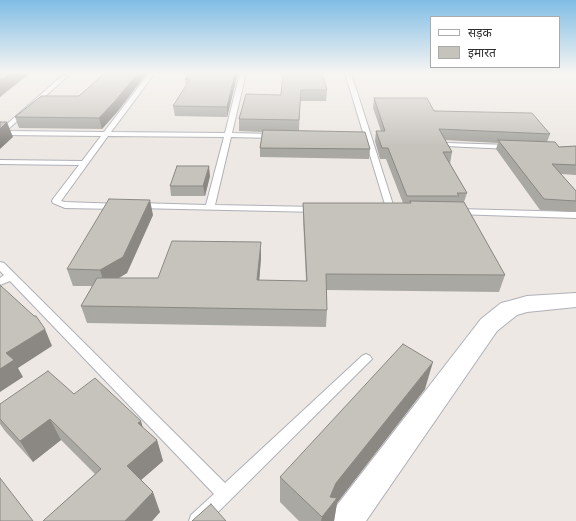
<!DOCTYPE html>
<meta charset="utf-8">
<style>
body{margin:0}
#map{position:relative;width:576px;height:521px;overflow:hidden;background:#ede8e3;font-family:"Noto Sans","Noto Sans Devanagari",sans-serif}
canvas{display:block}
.legend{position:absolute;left:430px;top:16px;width:130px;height:52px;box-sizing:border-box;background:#fff;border:1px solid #ababab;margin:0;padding:5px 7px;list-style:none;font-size:12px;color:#2e2e2e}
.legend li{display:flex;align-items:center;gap:8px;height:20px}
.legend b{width:20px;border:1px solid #ababab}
</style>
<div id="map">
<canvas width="576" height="521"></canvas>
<ul class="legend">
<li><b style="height:5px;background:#fff"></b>सड़क</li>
<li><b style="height:11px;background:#c6c3bd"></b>इमारत</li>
</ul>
</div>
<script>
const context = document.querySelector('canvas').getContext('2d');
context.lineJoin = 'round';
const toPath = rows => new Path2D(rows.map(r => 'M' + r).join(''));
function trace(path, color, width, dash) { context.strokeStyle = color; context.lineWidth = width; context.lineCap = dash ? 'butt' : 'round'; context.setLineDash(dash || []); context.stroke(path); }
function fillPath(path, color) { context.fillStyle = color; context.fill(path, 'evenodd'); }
const service = toPath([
 [149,73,155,73,111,132,225,133,240,73,246,73,232,133,274,134,277,136,274,138,231,137,215,205,316,207,319,208,320,210,319,212,135,208,134,206,135,204,138,203,206,205,224,137,108,136,61,201,65,202,121,204,122,206,118,209,65,208,53,203,52,201,53,199,79,165,0,164,0,160,82,161,101,136,0,135,0,130,63,75,68,76,6,131,104,132,149,73],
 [345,73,351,73,395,211,394,213,391,214,387,211,345,73],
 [447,143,510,145,514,147,510,149,445,146,445,144,447,143],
 [458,209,576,212,576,218,455,214,454,212,455,210,458,209],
 [0,262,4,263,15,274,225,483,362,356,366,354,370,356,372,359,209,521,189,521,191,515,214,494,10,281,0,285,0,278,4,275,0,271,0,262]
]);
const minor = toPath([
 [576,293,576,307,527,312,517,315,497,331,366,521,329,521,334,509,481,319,501,303,509,301,527,296,576,293]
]);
const wall = toPath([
 [105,73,147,73,118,111,102,129,19,128,15,117,79,96],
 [189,73,238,73,227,117,175,116,173,106,186,86,185,79],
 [283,73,327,90,326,101,300,101,299,131,370,149,369,159,260,157,260,148,262,132,239,131,239,119,281,95],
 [374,98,550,134,547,142,559,147,576,146,576,175,561,174,576,191,576,212,540,210,496,149,498,143,445,140,452,152,450,164,467,193,464,202,505,275,499,292,327,290,327,310,326,327,87,323,81,306,92,286,73,286,67,269,153,215,127,273,119,278,158,278,261,258,259,280,306,281,303,218,303,203,403,203,386,159,380,159,375,141,376,131,381,131,373,108],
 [210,176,205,196,171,196,170,186],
 [425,389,337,503,334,521,299,521,280,502,280,477],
 [74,394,143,428,157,440,163,461,141,480,160,512,152,521,43,521,95,474,61,440,33,462,5,431,0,424,0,404]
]);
const shadedWall = toPath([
 [11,73,27,73,28,75,0,97,0,80],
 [138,73,147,73,118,111,102,129,99,118],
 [235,73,238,73,227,117,227,107],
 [7,122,13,137,0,149,0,129],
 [209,166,210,176,205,196,203,186],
 [150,200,153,215,127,273,105,286,100,270],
 [261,242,261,258,258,296,257,280],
 [45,329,52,346,18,368,23,377,0,392,0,369,6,353],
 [433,362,425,389,337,503,334,521,321,521,322,517,336,483],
 [50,419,61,440,33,462,20,441],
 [141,421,147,442,138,423],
 [157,440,163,461,134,486,127,466],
 [153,492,160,512,152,521,125,521]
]);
const building = toPath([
 [0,73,11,73,0,80,0,73],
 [105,73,138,73,116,100,99,118,15,117,41,96,79,96,105,73],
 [189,73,235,73,227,107,173,106,190,79,185,79,189,73],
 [283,73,322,73,327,90,301,90,299,120,239,119,246,94,281,95,283,73],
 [374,98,427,98,434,111,532,113,550,134,439,129,452,152,443,152,467,193,457,193,459,196,407,196,388,148,382,148,376,131,385,131,374,98],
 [0,122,7,122,0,129,0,122],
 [263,130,365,132,370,149,260,148,263,130],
 [498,140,555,142,559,147,576,146,576,165,552,164,576,191,576,201,544,199,498,140],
 [177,166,209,166,203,186,170,186,177,166],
 [109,199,150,200,123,257,100,270,67,269,109,199],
 [410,201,464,202,505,275,326,274,327,310,81,306,97,278,158,278,172,241,261,242,257,280,307,281,303,203,411,203,410,201],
 [0,285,34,316,36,316,45,329,6,353,14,360,0,369,0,285],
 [403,344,433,362,336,483,330,497,337,498,322,517,280,477,403,344],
 [48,371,74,394,95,378,141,421,138,423,157,440,127,466,153,492,125,521,43,521,101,469,50,419,20,441,0,419,0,404,48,371],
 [0,478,33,521,0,521,0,478],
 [211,504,226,521,192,521,211,504]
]);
trace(service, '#afb1b8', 2);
trace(minor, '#afb1b8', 2);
fillPath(service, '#fff');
fillPath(minor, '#fff');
fillPath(wall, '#aaa8a3');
fillPath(shadedWall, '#8b8884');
fillPath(building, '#c6c3bd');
trace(building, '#8b8884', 1);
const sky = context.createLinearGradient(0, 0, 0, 146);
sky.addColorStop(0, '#80bde5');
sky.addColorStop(0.5, '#f7f5f2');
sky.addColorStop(1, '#f7f5f200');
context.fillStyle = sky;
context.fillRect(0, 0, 576, 146);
</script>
